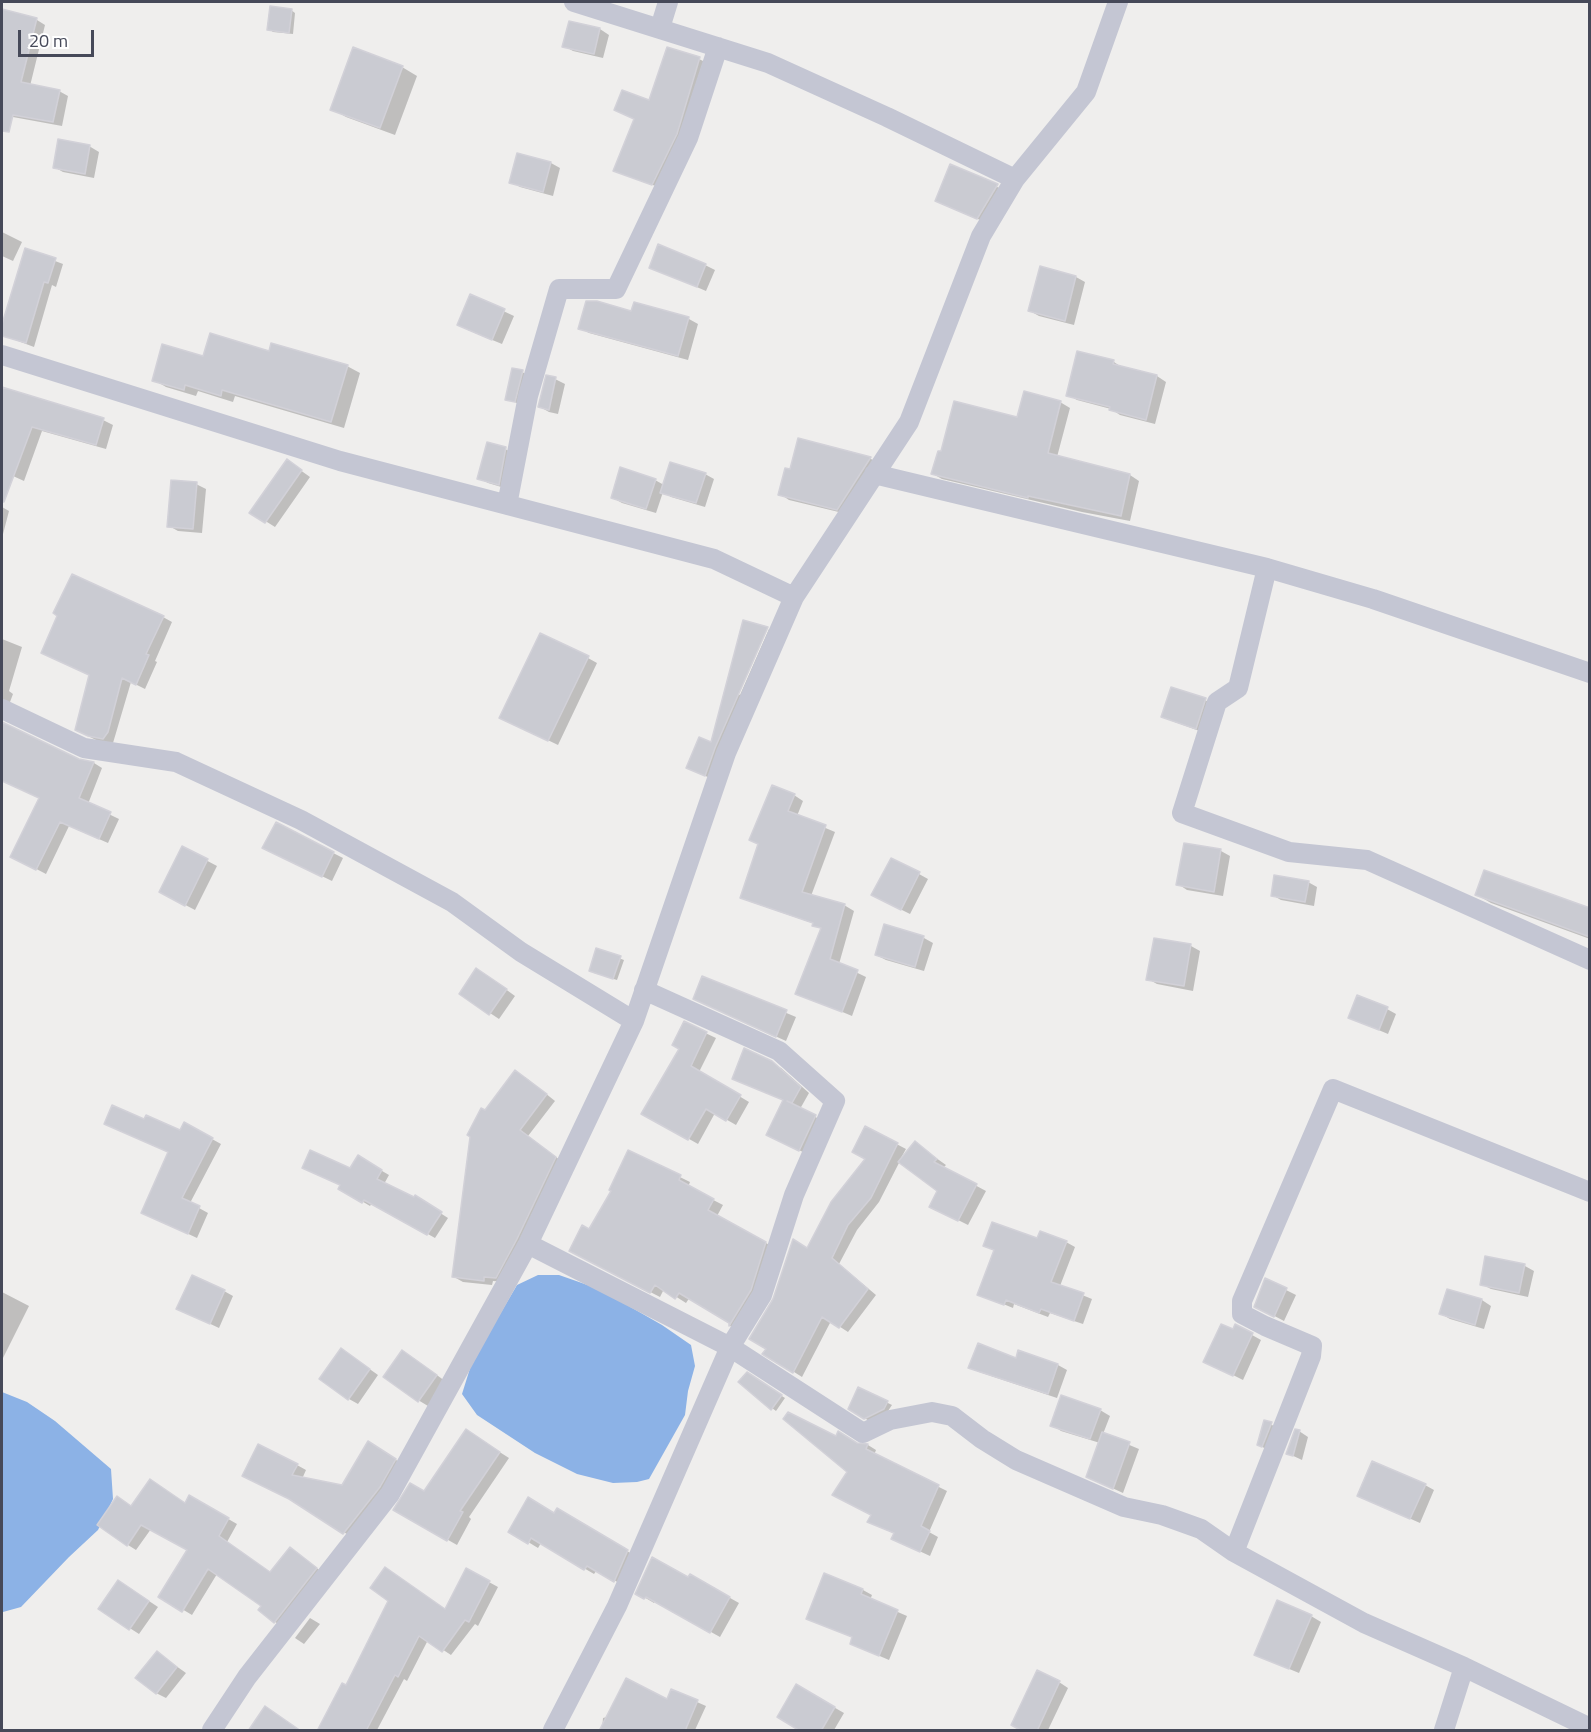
<!DOCTYPE html>
<style>
body{margin:0}
#map{position:relative;width:1591px;height:1732px;overflow:hidden;background:#efeeed;font-family:"Titillium Web",sans-serif}
canvas{display:block}
.frame{position:absolute;inset:0;border:3px solid #464959;pointer-events:none}
.scale{position:absolute;left:18px;top:30px;width:76px;height:27px;box-sizing:border-box;border:3px solid #464959;border-top:0;padding-left:8px;font-size:18px;line-height:21px;white-space:nowrap;color:#464959;-webkit-text-stroke:4px #fff;paint-order:stroke}
</style>
<div id="map">
<canvas width="1591" height="1732"></canvas>
<div class="frame"></div>
<div class="scale">20 m</div>
</div>
<script>
const context = document.querySelector('canvas').getContext('2d');
context.lineJoin = 'round';
function fillPath(path, color) { context.fillStyle = color; context.fill(path, 'evenodd'); }
const toPath = rows => new Path2D(rows.map(r => 'M' + r).join(''));
function trace(path, color, width, dash) { context.strokeStyle = color; context.lineWidth = width; context.lineCap = dash ? 'butt' : 'round'; context.setLineDash(dash || []); context.stroke(path); }
const water = toPath([
 [538,1275,559,1275,599,1289,662,1325,691,1345,695,1366,688,1391,685,1415,649,1479,637,1482,613,1483,577,1474,535,1453,477,1415,462,1394,472,1362,517,1285],
 [2,1392,27,1402,55,1421,111,1469,113,1499,98,1530,69,1557,21,1607,3,1612,2,1612]
]);
const shadow = toPath([
 [291,10,295,13,293,34,273,32,269,29],
 [2,11,37,20,45,25,30,86,59,91,68,96,62,126,2,115],
 [600,29,609,35,603,58,573,51,564,46],
 [699,59,707,63,661,188,623,174,636,119,615,110,649,102],
 [402,67,417,76,395,135,346,117,332,109],
 [89,146,99,152,94,178,63,172,54,167],
 [519,155,551,163,560,168,553,196,520,187,511,182],
 [951,166,1006,191,987,223,937,201],
 [2,232,22,242,13,261,2,256],
 [26,250,63,264,56,287,52,285,34,347,2,335,2,329],
 [705,265,715,270,706,291,650,267],
 [1041,268,1076,277,1085,282,1074,325,1039,316,1030,311],
 [471,296,514,316,502,344,468,330],
 [635,303,689,319,698,324,688,360,589,333,580,328,632,313],
 [270,353,347,366,360,373,344,428,235,396,233,402,198,391,196,396,166,387,154,380,204,358],
 [1078,353,1114,362,1123,368,1157,376,1166,382,1155,424,1120,415,1111,409,1077,400,1068,395],
 [522,372,532,377,524,406,507,399],
 [555,379,565,384,558,414,549,412,540,407],
 [2,388,103,420,113,425,106,449,42,431,24,481,2,471],
 [1060,402,1070,408,1057,457,1130,475,1139,481,1130,521,1082,512,942,479,933,474,1019,419],
 [799,440,871,459,880,464,847,514,789,500,780,494,792,471],
 [505,449,515,454,508,489,488,483,479,478],
 [296,467,310,477,275,527,251,512],
 [705,474,714,479,705,507,671,497,663,492,656,513,622,503,613,498,655,480,664,485],
 [196,484,206,489,202,533,178,531,169,526],
 [2,507,9,511,2,538],
 [163,617,172,622,155,661,157,662,145,689,131,682,113,743,98,741,86,735,91,675],
 [769,629,780,635,718,782,687,767,712,744,738,694,740,695],
 [2,639,22,647,9,691,13,694,10,702,2,707],
 [588,658,597,663,558,745,510,722],
 [1205,700,1214,705,1205,733,1172,721,1163,716],
 [2,722,78,760,94,763,102,768,88,804,119,819,108,843,69,826,46,874,21,861,41,799,2,781],
 [794,795,803,801,797,816,835,832,811,896,844,905,854,911,839,964,866,977,852,1016,797,993,822,930,815,924,751,902,741,897],
 [276,824,343,858,332,881,274,853],
 [183,848,217,866,195,910,170,897],
 [1221,851,1230,856,1223,896,1187,890,1178,884],
 [919,874,928,879,910,914,882,900],
 [1308,882,1317,887,1314,906,1281,900,1272,895],
 [1477,895,1590,909,1590,939,1491,903],
 [924,938,933,943,924,971,886,960,876,955],
 [1155,939,1191,946,1200,951,1193,991,1157,984,1148,979],
 [597,950,624,960,617,980,594,973],
 [486,975,515,996,499,1019,490,1013],
 [703,978,796,1017,786,1041,704,1004],
 [1387,1009,1396,1014,1388,1034,1350,1018],
 [684,1023,716,1038,699,1072,749,1102,736,1125,715,1113,698,1144,643,1113,681,1048],
 [772,1063,781,1068,809,1093,800,1109,823,1121,807,1154,776,1139,784,1100],
 [525,1077,555,1101,528,1136,564,1163,505,1282,493,1281,492,1285,463,1282,454,1277,485,1112],
 [145,1121,212,1139,221,1144,190,1203,208,1213,197,1238,152,1217,170,1153,114,1128],
 [866,1128,906,1149,901,1158,915,1143,946,1165,943,1168,986,1191,968,1225,940,1211,939,1191,900,1161,879,1202,857,1230,839,1264,876,1295,848,1332,831,1321,802,1377,764,1353,807,1249,867,1159],
 [629,1152,690,1182,688,1187,723,1205,717,1216,775,1248,739,1331,730,1326,731,1322,690,1297,686,1303,664,1289,660,1297,580,1256,589,1231,613,1190],
 [358,1157,389,1175,384,1184,423,1202,448,1218,435,1238,372,1203,370,1206,340,1188],
 [1038,1240,1066,1242,1075,1247,1060,1286,1092,1299,1083,1324,1050,1313,1048,1317,1014,1304,1013,1308,979,1294,995,1251,985,1246],
 [1525,1266,1534,1271,1528,1297,1491,1289,1481,1284],
 [1266,1280,1296,1295,1284,1321,1265,1311],
 [224,1291,233,1296,219,1328,187,1313],
 [1448,1291,1482,1300,1491,1306,1484,1329,1450,1319,1441,1314],
 [2,1292,29,1306,3,1358,2,1357],
 [1236,1326,1261,1340,1243,1380,1215,1366],
 [1019,1352,1058,1365,1067,1370,1057,1398,979,1372,970,1367,1017,1360],
 [350,1355,378,1375,358,1404,349,1399],
 [412,1357,445,1381,428,1406,418,1400],
 [747,1374,785,1398,776,1411,772,1408],
 [859,1389,892,1405,888,1411,869,1421,850,1408],
 [1100,1410,1110,1416,1103,1434,1139,1449,1123,1493,1088,1477,1100,1443,1061,1431,1052,1425],
 [1265,1422,1281,1429,1266,1449,1259,1445],
 [1299,1431,1308,1437,1302,1460,1287,1453],
 [476,1437,509,1458,469,1517,471,1519,457,1545,395,1510,424,1493],
 [836,1438,858,1445,868,1445,876,1450,874,1455,947,1491,929,1532,938,1537,930,1556,902,1543,895,1534,878,1526,849,1472],
 [369,1443,404,1465,353,1538,296,1501,253,1481,297,1465,306,1470,302,1479,342,1486],
 [1425,1485,1434,1490,1420,1523,1368,1500],
 [190,1497,237,1524,227,1542,271,1573,290,1549,325,1574,284,1627,275,1622,264,1606,217,1574,192,1615,160,1596,189,1550,151,1529,136,1550,128,1545,132,1507,186,1504],
 [558,1510,637,1557,624,1586,597,1570,594,1574,541,1543,538,1548,510,1531,555,1515],
 [467,1570,498,1587,478,1626,475,1624,451,1655,428,1640,407,1681,404,1679,377,1730,355,1730,346,1687,446,1611],
 [691,1576,739,1603,720,1637,655,1601,654,1603,637,1593,689,1579],
 [128,1587,158,1607,139,1634,100,1609],
 [863,1590,872,1595,870,1600,907,1616,889,1660,861,1648,854,1638,808,1619],
 [1311,1616,1321,1622,1299,1673,1265,1659],
 [310,1618,320,1624,304,1644,295,1638],
 [158,1653,186,1673,166,1698,156,1693],
 [1059,1682,1068,1688,1048,1730,1023,1730],
 [797,1686,844,1713,834,1730,803,1730],
 [672,1691,706,1706,695,1730,602,1730,603,1718,667,1701]
]);
const building = toPath([
 [270,6,292,9,289,33,267,30,270,6],
 [2,9,37,18,21,82,60,90,53,122,13,115,9,132,2,131,2,9],
 [569,21,600,28,594,54,562,47,569,21],
 [353,47,403,66,380,128,330,110,353,47],
 [667,47,700,57,677,134,652,185,613,171,634,119,614,110,622,90,649,100,667,47],
 [58,139,90,145,85,174,53,168,58,139],
 [517,153,551,162,543,192,509,183,517,153],
 [950,164,998,184,977,219,935,201,950,164],
 [658,244,706,264,697,287,649,268,658,244],
 [25,248,56,258,48,283,44,282,26,343,2,336,2,324,25,248],
 [1040,266,1076,276,1065,321,1028,311,1040,266],
 [470,294,505,309,492,340,457,325,470,294],
 [586,301,597,301,631,311,634,302,689,317,678,356,578,329,586,301],
 [210,333,269,351,271,343,348,365,331,422,222,390,221,396,185,385,184,390,152,381,162,344,203,356,210,333],
 [1077,351,1114,360,1113,364,1157,375,1146,420,1109,410,1110,407,1066,396,1077,351],
 [512,368,523,370,515,402,505,400,512,368],
 [546,375,556,377,549,410,538,407,546,375],
 [2,387,104,418,96,445,32,427,4,502,2,502,2,387],
 [1024,391,1061,401,1048,453,1130,474,1121,516,1028,496,1028,498,931,474,938,451,941,451,954,401,1017,417,1024,391],
 [798,438,871,457,837,510,778,495,785,468,790,469,798,438],
 [487,442,506,447,499,485,477,479,487,442],
 [287,459,302,470,265,523,249,513,287,459],
 [670,462,706,473,696,503,660,493,670,462],
 [620,467,656,479,646,509,611,498,620,467],
 [171,480,197,482,193,529,167,527,171,480],
 [72,574,164,616,146,654,149,655,136,685,122,678,108,732,103,739,88,736,75,730,89,675,41,653,57,616,53,613,72,574],
 [743,620,768,627,715,748,705,776,686,768,699,737,711,742,743,620],
 [540,633,589,656,548,741,499,718,540,633],
 [1171,687,1206,698,1196,729,1161,717,1171,687],
 [2,722,79,759,94,762,79,798,111,812,99,839,60,822,36,870,10,857,39,798,2,781,2,722],
 [772,785,795,794,788,811,826,825,802,892,845,904,830,959,858,970,842,1012,795,994,821,928,812,926,813,923,740,898,758,844,749,840,772,785],
 [276,822,334,852,322,877,262,848,276,822],
 [1184,843,1221,849,1214,892,1176,885,1184,843],
 [182,846,208,859,185,906,159,892,182,846],
 [891,858,920,872,901,910,871,895,891,858],
 [1484,870,1590,908,1590,937,1475,895,1484,870],
 [1274,875,1309,881,1305,902,1271,896,1274,875],
 [884,924,924,936,915,967,875,955,884,924],
 [1154,938,1191,944,1184,986,1146,980,1154,938],
 [596,948,621,956,613,979,589,971,596,948],
 [476,968,507,989,489,1015,459,994,476,968],
 [702,976,787,1010,776,1037,693,999,702,976],
 [1357,995,1388,1007,1379,1030,1348,1018,1357,995],
 [684,1021,707,1032,691,1066,741,1095,726,1121,706,1109,688,1140,641,1114,679,1049,672,1045,684,1021],
 [744,1048,772,1061,801,1087,792,1103,787,1101,816,1115,799,1151,766,1135,783,1100,732,1079,744,1048],
 [515,1070,547,1094,520,1130,556,1157,517,1239,496,1278,484,1277,484,1281,452,1277,470,1137,467,1135,481,1108,485,1110,515,1070],
 [112,1105,144,1119,146,1115,180,1130,184,1122,213,1138,182,1198,200,1206,188,1234,141,1213,168,1152,104,1124,112,1105],
 [865,1126,898,1143,871,1198,848,1225,832,1258,868,1289,839,1328,822,1317,793,1373,762,1354,766,1349,749,1339,773,1299,793,1239,807,1248,831,1202,865,1159,852,1152,865,1126],
 [915,1141,937,1159,934,1162,977,1184,958,1221,929,1207,937,1191,898,1162,915,1141],
 [310,1150,350,1168,358,1155,382,1170,377,1179,414,1197,415,1195,442,1212,427,1235,364,1200,362,1203,338,1189,340,1185,302,1168,310,1150],
 [628,1150,681,1175,679,1180,714,1199,708,1210,766,1242,751,1290,729,1326,729,1323,679,1293,675,1299,655,1285,650,1293,569,1251,582,1225,589,1229,611,1191,609,1190,628,1150],
 [992,1222,1037,1238,1040,1231,1067,1241,1051,1282,1084,1293,1074,1321,1041,1309,1039,1313,1006,1300,1004,1305,977,1295,994,1250,983,1246,992,1222],
 [1485,1256,1525,1264,1519,1293,1480,1285,1485,1256],
 [192,1275,225,1290,210,1324,176,1309,192,1275],
 [1265,1278,1287,1288,1274,1317,1254,1307,1265,1278],
 [1447,1289,1482,1299,1475,1325,1439,1314,1447,1289],
 [1221,1324,1233,1329,1235,1324,1253,1333,1233,1376,1203,1362,1221,1324],
 [978,1343,1016,1358,1018,1350,1058,1364,1048,1394,968,1368,978,1343],
 [341,1348,370,1369,348,1400,319,1379,341,1348],
 [402,1350,437,1375,418,1402,383,1377,402,1350],
 [747,1372,782,1395,771,1410,738,1382,747,1372],
 [858,1387,888,1401,884,1409,864,1419,848,1409,858,1387],
 [1061,1395,1101,1409,1090,1439,1050,1426,1061,1395],
 [788,1412,836,1436,838,1431,857,1443,868,1444,866,1449,939,1485,921,1526,930,1531,920,1552,891,1539,894,1533,867,1522,871,1515,832,1495,847,1472,783,1419,788,1412],
 [1264,1420,1272,1422,1262,1447,1257,1445,1264,1420],
 [466,1429,500,1452,460,1511,463,1512,447,1541,393,1510,410,1483,424,1491,466,1429],
 [1295,1429,1300,1430,1293,1456,1286,1454,1295,1429],
 [1102,1432,1130,1442,1113,1489,1086,1477,1102,1432],
 [368,1441,396,1459,380,1487,343,1534,289,1499,242,1476,258,1444,298,1464,292,1475,342,1485,368,1441],
 [1372,1461,1426,1484,1410,1519,1357,1496,1372,1461],
 [150,1479,185,1503,189,1495,229,1518,219,1536,270,1572,290,1547,317,1568,274,1623,258,1610,261,1606,208,1569,182,1612,158,1597,187,1550,141,1525,127,1546,97,1525,117,1496,131,1506,150,1479],
 [528,1497,554,1513,557,1508,628,1550,614,1582,587,1566,584,1570,531,1538,528,1544,508,1532,528,1497],
 [652,1557,688,1577,690,1574,730,1597,710,1633,646,1597,644,1599,635,1594,652,1557],
 [385,1567,445,1609,466,1568,490,1581,469,1622,465,1620,442,1652,419,1636,398,1677,395,1675,366,1731,317,1731,342,1683,346,1685,388,1601,370,1588,385,1567],
 [824,1573,863,1589,861,1594,898,1610,879,1656,850,1644,852,1637,806,1619,824,1573],
 [118,1580,149,1601,129,1630,98,1609,118,1580],
 [1277,1600,1312,1615,1289,1669,1254,1655,1277,1600],
 [157,1651,177,1667,156,1694,135,1678,157,1651],
 [1037,1670,1060,1681,1037,1731,1022,1731,1011,1725,1037,1670],
 [626,1678,667,1699,671,1689,698,1700,685,1731,599,1731,626,1678],
 [796,1684,835,1707,821,1731,800,1731,777,1717,796,1684],
 [265,1706,301,1731,248,1731,265,1706]
]);
const minor = toPath([
 [574,2,768,63,887,117,1015,179],
 [660,28,668,2],
 [2,355,340,461,714,559,794,597],
 [874,474,1267,568,1373,599,1590,673],
 [507,505,528,396,559,289,616,289,688,138,718,47],
 [1267,568,1238,688,1217,702,1182,813,1289,852,1367,860,1590,960],
 [2,709,84,748,176,762,301,820,452,902,521,952,634,1021],
 [528,1244,730,1347,863,1433,890,1420,932,1412,952,1416,982,1439,1016,1460,1124,1507,1162,1515,1201,1529,1234,1552,1364,1623,1464,1667,1590,1728],
 [1234,1552,1311,1356,1312,1346,1265,1326,1242,1314,1242,1301,1333,1089,1590,1192],
 [212,1730,247,1677,390,1494,528,1244,634,1021,726,753,794,597,909,422,981,236,1015,179,1086,92,1118,2],
 [553,1730,617,1606,730,1347,762,1295,794,1195,835,1101,779,1051,644,990],
 [1444,1730,1464,1667]
]);
fillPath(water, '#8cb2e6');
fillPath(shadow, '#0003');
fillPath(building, '#cacbd2');
trace(building, '#d2d1d8', 1.5);
trace(minor, '#c4c6d3', 20);
</script>
